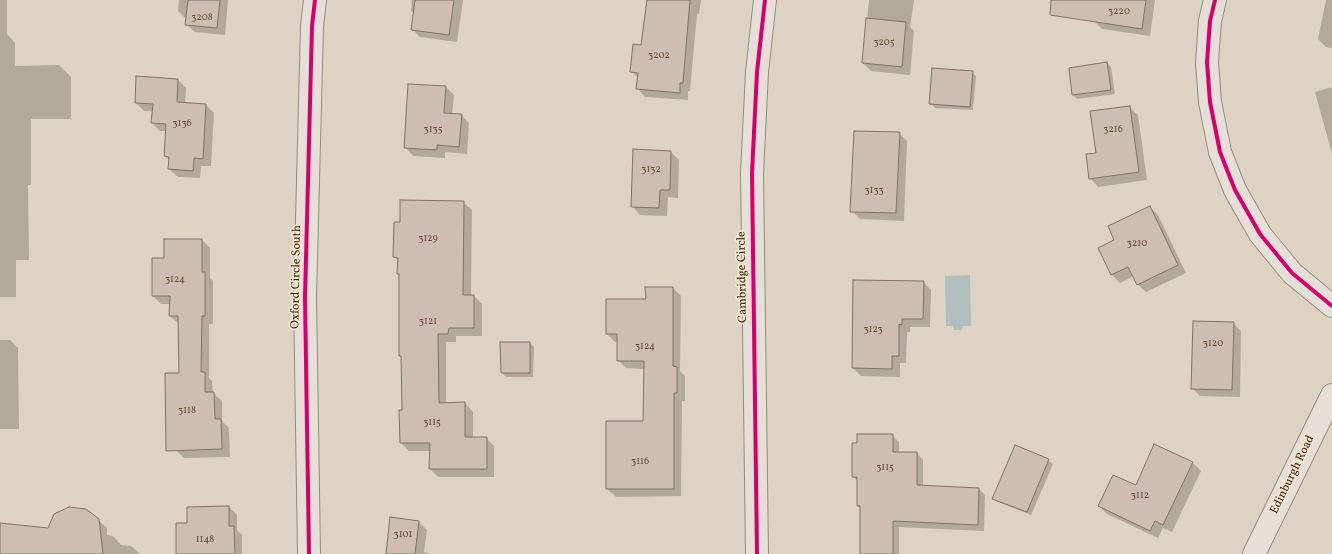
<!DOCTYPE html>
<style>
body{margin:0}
canvas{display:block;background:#ded3c2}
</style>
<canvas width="1332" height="554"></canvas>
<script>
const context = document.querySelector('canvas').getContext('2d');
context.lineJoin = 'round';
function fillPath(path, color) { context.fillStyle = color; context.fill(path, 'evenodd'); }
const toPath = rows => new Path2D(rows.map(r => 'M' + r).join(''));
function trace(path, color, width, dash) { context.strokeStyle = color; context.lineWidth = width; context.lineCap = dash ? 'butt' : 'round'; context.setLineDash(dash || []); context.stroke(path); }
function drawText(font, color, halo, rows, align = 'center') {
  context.font = font + ' Vollkorn,serif'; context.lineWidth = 3.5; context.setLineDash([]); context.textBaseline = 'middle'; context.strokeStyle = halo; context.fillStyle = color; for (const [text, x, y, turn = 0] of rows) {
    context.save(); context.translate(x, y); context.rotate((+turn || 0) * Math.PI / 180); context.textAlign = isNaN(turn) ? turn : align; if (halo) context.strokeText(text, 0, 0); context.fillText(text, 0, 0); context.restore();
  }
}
const water = toPath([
 [970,275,971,326,963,326,962,330,954,330,953,326,946,326,945,276]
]);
const shadow = toPath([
 [0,0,7,0,7,34,15,43,15,66,59,65,71,77,71,119,31,119,31,185,28,185,29,260,16,260,16,297,0,297],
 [179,0,228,0,225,35,195,32,186,24,186,19,178,11],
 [412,0,463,0,457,42,420,37,412,29,414,13,411,11],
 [648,0,701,0,699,14,697,14,690,91,688,91,688,100,645,97,637,88,638,78,632,72,642,46],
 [869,0,914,0,910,27,914,31,910,75,871,71,863,63],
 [1090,0,1155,0,1150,36,1102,29,1094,21],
 [1326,0,1332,0,1332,48,1326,47,1318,39],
 [1107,63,1111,67,1115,94,1077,99,1073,95],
 [972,72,976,76,973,110,935,108,930,103],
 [137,77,178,80,186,88,185,104,206,105,214,113,211,166,201,166,200,178,178,177,169,169,170,161,165,156,166,131,160,131,152,123,153,111,144,111,136,103],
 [446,87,454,95,452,115,461,115,469,123,467,154,445,152,445,158,413,156,405,147],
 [1332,87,1332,154,1315,92],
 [1129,107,1138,115,1147,180,1098,187,1090,178,1097,154],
 [899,133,907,141,904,221,860,219,852,211],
 [634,150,671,152,679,160,678,198,668,197,667,216,640,215,632,206],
 [463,202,472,210,471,296,474,296,482,304,482,336,456,336,456,342,446,342,446,404,465,403,473,412,473,438,486,438,494,446,494,477,438,477,430,469,430,451,409,451,401,443,403,411,402,358,400,356,400,275,398,273,399,261,394,257,401,223],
 [1150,207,1158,215,1186,273,1146,292,1137,284,1134,276,1120,283,1112,275,1099,248,1116,240],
 [165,240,202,240,210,248,210,278,213,281,213,324,209,324,209,378,212,381,213,393,222,401,222,421,229,428,230,457,184,458,176,450,180,374,179,324,170,316,170,304,161,304,153,296,165,259],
 [854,281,923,282,931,290,930,327,910,327,910,332,907,332,906,363,900,363,900,377,861,376,853,368],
 [673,288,681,296,680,371,685,376,685,401,682,401,681,496,616,497,607,489,644,422,645,369,626,368,618,360,618,342,615,342,607,334,647,300],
 [1233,323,1241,331,1240,397,1200,396,1192,388],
 [0,340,10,340,18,348,19,429,0,429],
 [530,343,534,347,533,377,506,377,502,373],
 [892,435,899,442,899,453,917,453,923,460,923,486,979,489,985,495,984,531,899,527,899,554,861,554,861,509,858,506,858,481,853,477],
 [1155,445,1193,463,1201,471,1172,532,1163,528,1158,538,1107,514,1099,506,1136,487],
 [1015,446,1048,460,1053,464,1031,515,998,502,994,498],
 [229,507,237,515,237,530,242,535,242,554,177,554,188,524,188,508],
 [98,520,107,528,107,535,113,536,121,545,131,546,140,554,0,554,0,524,49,529],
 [419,522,427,530,424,552,431,554,387,554]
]);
const building = toPath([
 [188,0,220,0,217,28,185,25,188,0],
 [415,0,454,0,449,35,411,30,415,0],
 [647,0,690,0,683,83,680,83,680,93,636,89,638,73,630,72,633,44,641,45,647,0],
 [1051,0,1146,0,1142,29,1050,15,1051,0],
 [866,18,906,22,902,67,862,63,866,18],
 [1107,62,1111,90,1072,95,1069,68,1107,62],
 [932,68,973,71,970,107,929,104,932,68],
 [136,76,178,79,177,102,206,104,203,159,194,158,193,171,168,169,169,157,164,156,166,124,151,123,153,104,135,103,136,76],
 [408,84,446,86,444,113,462,114,459,147,437,145,437,150,404,148,408,84],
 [1130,106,1139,172,1089,179,1086,154,1096,153,1090,111,1130,106],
 [854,131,900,132,896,213,850,212,854,131],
 [633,149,671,151,670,190,660,190,659,208,631,207,633,149],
 [400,200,464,201,463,295,474,295,474,328,449,328,448,334,438,334,439,403,465,402,465,437,487,437,487,469,429,469,430,443,400,443,399,410,402,410,401,356,399,356,399,274,397,274,398,258,393,257,394,222,400,222,400,200],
 [1150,206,1178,265,1137,285,1128,267,1111,275,1098,248,1114,240,1108,226,1150,206],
 [164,239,202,239,202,272,205,272,205,316,202,316,201,372,205,372,205,392,214,392,215,419,221,419,222,449,166,451,165,373,179,373,178,316,169,316,170,296,152,296,152,258,164,258,164,239],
 [853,280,924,281,923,319,902,319,902,325,899,324,899,356,892,356,892,369,852,368,853,280],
 [645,287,673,287,673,366,677,367,677,393,674,393,674,489,606,489,606,421,643,421,644,361,617,361,617,334,606,334,606,299,646,299,645,287],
 [1193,321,1234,322,1232,390,1191,389,1193,321],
 [500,342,530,342,530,373,501,373,500,342],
 [857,434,893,434,893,452,917,452,917,485,979,488,978,525,893,521,893,554,860,554,860,506,857,506,857,477,852,477,852,443,857,443,857,434],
 [1154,444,1193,462,1163,525,1155,521,1150,531,1098,506,1113,475,1136,485,1154,444],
 [1015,445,1049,459,1027,512,992,499,1015,445],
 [229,506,229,526,234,526,235,554,176,554,176,523,187,523,187,507,229,506],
 [69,507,86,509,99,519,103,554,0,554,0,523,48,528,54,514,69,507],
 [390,517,419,521,415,554,386,554,390,517]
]);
const minor = toPath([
 [1215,0,1210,21,1207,62,1210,102,1220,152,1235,190,1260,234,1292,273,1332,306],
 [309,554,305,297,312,26,315,0],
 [757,554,752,173,757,72,765,0],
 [1254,554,1332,395]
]);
const cycleway = toPath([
 [1215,0,1210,21,1207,62,1210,102,1220,152,1235,190,1260,234,1292,273,1332,306],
 [309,554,305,297,312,26,315,0],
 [757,554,752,173,757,72,765,0]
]);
const numberNames = [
 ["3220",1119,12],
 ["3208",202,18],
 ["3205",884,43],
 ["3202",659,56],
 ["3136",182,124],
 ["3135",433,130],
 ["3216",1113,130],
 ["3132",651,170],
 ["3133",874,191],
 ["3129",428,239],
 ["3210",1137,244],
 ["3124",175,280],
 ["3121",428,322],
 ["3123",873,330],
 ["3120",1213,344],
 ["3124",645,347],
 ["3118",187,411],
 ["3115",432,423],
 ["3116",640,462],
 ["3115",885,468],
 ["3112",1140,496],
 ["3101",403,535],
 ["1148",205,540]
];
const streetNames = [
 ["Oxford Circle South",297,277,-89],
 ["Cambridge Circle",743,277,-91],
 ["Edinburgh Road",1293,475,-64]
];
fillPath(water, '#b0bfbc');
fillPath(shadow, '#0003');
fillPath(building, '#cebdb1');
trace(building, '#7d7366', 1);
trace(minor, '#948b7e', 24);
trace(minor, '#e5e0d7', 22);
trace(cycleway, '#d6006c', 4);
drawText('10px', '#634c34', null, numberNames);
drawText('12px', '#3e250a', '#f1e4d0', streetNames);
</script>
